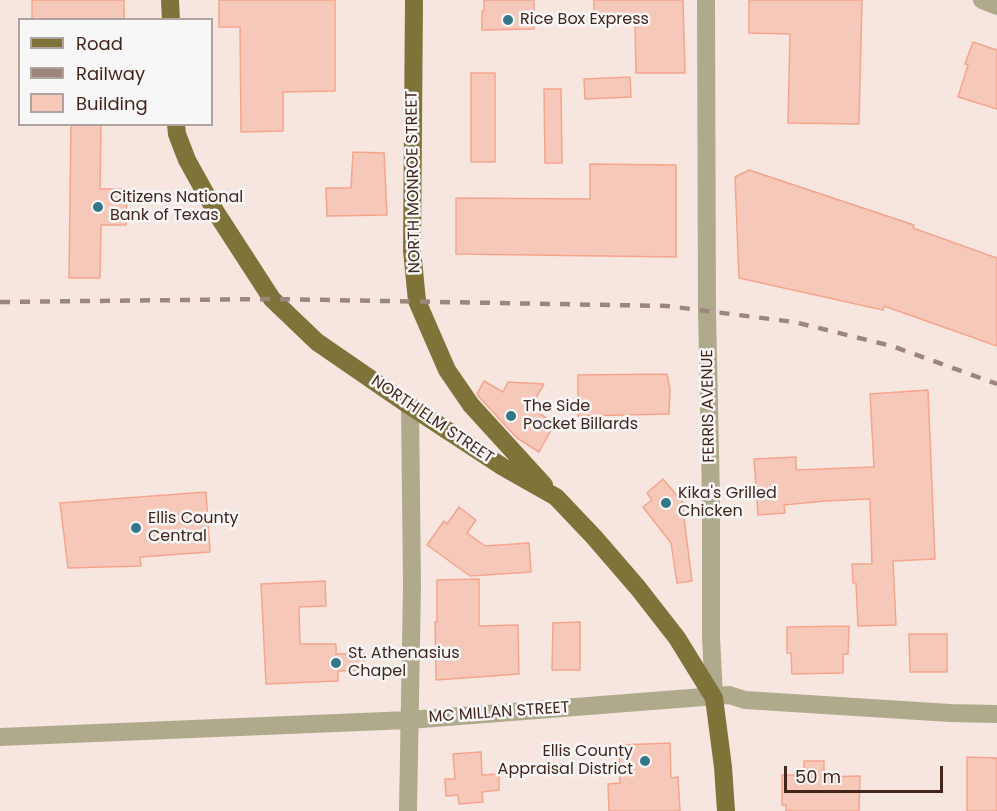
<!DOCTYPE html>
<style>
body{margin:0}
#map{position:relative;width:997px;height:811px;overflow:hidden;background:#f7e6e0;font-family:Poppins,sans-serif}
canvas{display:block}
.legend{position:absolute;left:18px;top:18px;width:195px;height:108px;box-sizing:border-box;background:#f7f7f7;border:2px solid #afa39f;margin:0;padding:8px 10px;list-style:none;font-size:18px;color:#44251b}
.legend li{display:flex;align-items:center;gap:12px;height:30px}
.legend b{width:30px;border:2px solid #afa39f}
.scale{position:absolute;left:784px;top:766px;width:159px;height:27px;box-sizing:border-box;border:3px solid #44251b;border-top:0;padding-left:8px;font-size:18px;line-height:21px;white-space:nowrap;color:#44251b;-webkit-text-stroke:4px #f7f7f7;paint-order:stroke}
</style>
<div id="map">
<canvas width="997" height="811"></canvas>
<ul class="legend">
<li><b style="height:8px;background:#7f733a"></b>Road</li>
<li><b style="height:8px;background:#9d857d"></b>Railway</li>
<li><b style="height:16px;background:#f5c8ba"></b>Building</li>
</ul>
<div class="scale">50 m</div>
</div>
<script>
const context = document.querySelector('canvas').getContext('2d');
context.lineJoin = 'round';
function fillPath(path, color) { context.fillStyle = color; context.fill(path, 'evenodd'); }
const toPath = rows => new Path2D(rows.map(r => 'M' + r).join(''));
function trace(path, color, width, dash) { context.strokeStyle = color; context.lineWidth = width; context.lineCap = dash ? 'butt' : 'round'; context.setLineDash(dash || []); context.stroke(path); }
function drawText(font, color, halo, rows, align = 'center') {
  context.font = font + ' Poppins,sans-serif'; context.lineWidth = 5; context.setLineDash([]); context.textBaseline = 'middle'; context.strokeStyle = halo; context.fillStyle = color; for (const [text, x, y, turn = 0] of rows) {
    context.save(); context.translate(x, y); context.rotate((+turn || 0) * Math.PI / 180); context.textAlign = isNaN(turn) ? turn : align; if (halo) context.strokeText(text, 0, 0); context.fillText(text, 0, 0); context.restore();
  }
}
const building = toPath([
 [32,0,124,0,124,20,32,20,32,0],
 [219,0,335,0,335,91,283,92,283,131,241,132,240,27,219,27,219,0],
 [484,0,534,0,534,29,482,30,482,11,484,11,484,0],
 [594,0,683,0,685,73,636,73,635,23,594,24,594,0],
 [749,0,862,0,859,124,788,123,790,34,749,33,749,0],
 [973,42,997,50,997,109,958,97,968,65,965,64,973,42],
 [471,73,495,73,495,162,471,162,471,73],
 [630,77,631,97,585,99,584,79,630,77],
 [544,89,561,89,562,163,545,163,544,89],
 [71,124,101,124,100,189,127,189,126,225,101,225,100,278,69,278,71,124],
 [353,152,384,153,387,215,327,216,326,188,351,188,353,152],
 [590,164,676,165,676,257,456,254,456,198,590,199,590,164],
 [749,170,914,225,913,228,997,258,997,346,884,306,883,310,739,278,735,177,749,170],
 [667,374,670,389,669,414,578,416,578,375,667,374],
 [484,381,503,392,508,382,544,384,530,408,555,423,539,452,517,438,480,398,477,394,484,381],
 [928,390,935,559,893,561,896,625,858,626,856,583,853,583,852,564,872,564,870,499,825,501,784,505,785,513,758,515,754,459,796,457,796,470,874,467,870,394,928,390],
 [663,479,687,507,683,510,692,581,677,583,671,543,643,507,652,500,647,493,663,479],
 [206,492,210,552,140,557,141,566,68,568,60,503,206,492],
 [459,507,476,520,467,533,485,546,529,543,531,572,470,576,427,545,444,521,447,524,459,507],
 [479,579,479,626,518,625,519,674,436,680,435,622,437,622,437,580,479,579],
 [325,581,326,606,299,607,300,644,336,644,336,654,364,653,364,670,338,671,338,681,266,684,261,584,325,581],
 [580,622,580,670,552,670,553,623,580,622],
 [849,626,848,654,843,654,843,673,792,674,791,653,787,653,787,627,849,626],
 [909,634,947,634,947,672,910,672,909,634],
 [670,743,671,778,678,777,680,811,609,811,608,784,620,783,619,745,670,743],
 [481,752,482,775,499,774,499,790,482,792,483,802,459,804,458,795,446,796,445,779,455,779,453,754,481,752],
 [967,757,997,758,997,811,967,811,967,757],
 [804,761,824,761,824,777,860,776,859,811,786,811,786,805,782,805,782,775,804,775,804,761]
]);
const street = toPath([
 [706,0,707,311,711,498,711,637,714,698],
 [982,0,997,6],
 [0,737,409,720,729,695,745,700,950,713,997,714],
 [408,811,412,586,410,406]
]);
const primary = toPath([
 [170,0,171,20],
 [414,0,412,250,417,301,447,370,471,405,544,485],
 [176,124,177,134,187,160,217,214,272,299,317,342,410,406,503,467,556,497,594,537,638,588,677,638,714,698,723,767,726,811]
]);
const rail = toPath([
 [0,302,272,299,667,306,794,322,892,346,997,384]
]);
const markers = [
 [508,20,6,"#347788"],
 [98,207,6,"#347788"],
 [511,416,6,"#347788"],
 [666,503,6,"#347788"],
 [136,528,6,"#347788"],
 [336,663,6,"#347788"],
 [645,761,6,"#347788"]
];
const poiNames = [
 ["Rice Box Express",520,20],
 ["Citizens National",110,198],
 ["Bank of Texas",110,216],
 ["The Side",523,407],
 ["Pocket Billards",523,425],
 ["Kika's Grilled",678,494],
 ["Chicken",678,512],
 ["Ellis County",148,519],
 ["Central",148,537],
 ["St. Athenasius",348,654],
 ["Chapel",348,672],
 ["Ellis County",633,752,"right"],
 ["Appraisal District",633,770,"right"]
];
const streetNames = [
 ["NORTH MONROE STREET",414,182,-91],
 ["FERRIS AVENUE",709,406,-91],
 ["NORTH ELM STREET",432,420,34],
 ["MC MILLAN STREET",499,713,-4]
];
fillPath(building, '#f5c8ba');
trace(building, '#f5a58c', 1.5);
trace(street, '#b0aa8c', 18);
trace(primary, '#7f733a', 18);
trace(rail, '#9d857d', 4.5, [10, 10]);
for (const [x, y, r, color] of markers) { const dot = new Path2D(); dot.arc(x, y, r, 0, 2 * Math.PI); context.fillStyle = color; context.fill(dot); trace(dot, '#f7f7f7', 2); }
drawText('16px', '#44251b', '#f7f7f7', poiNames, 'left');
drawText('16px', '#44251b', '#f7f7f7', streetNames);
</script>
